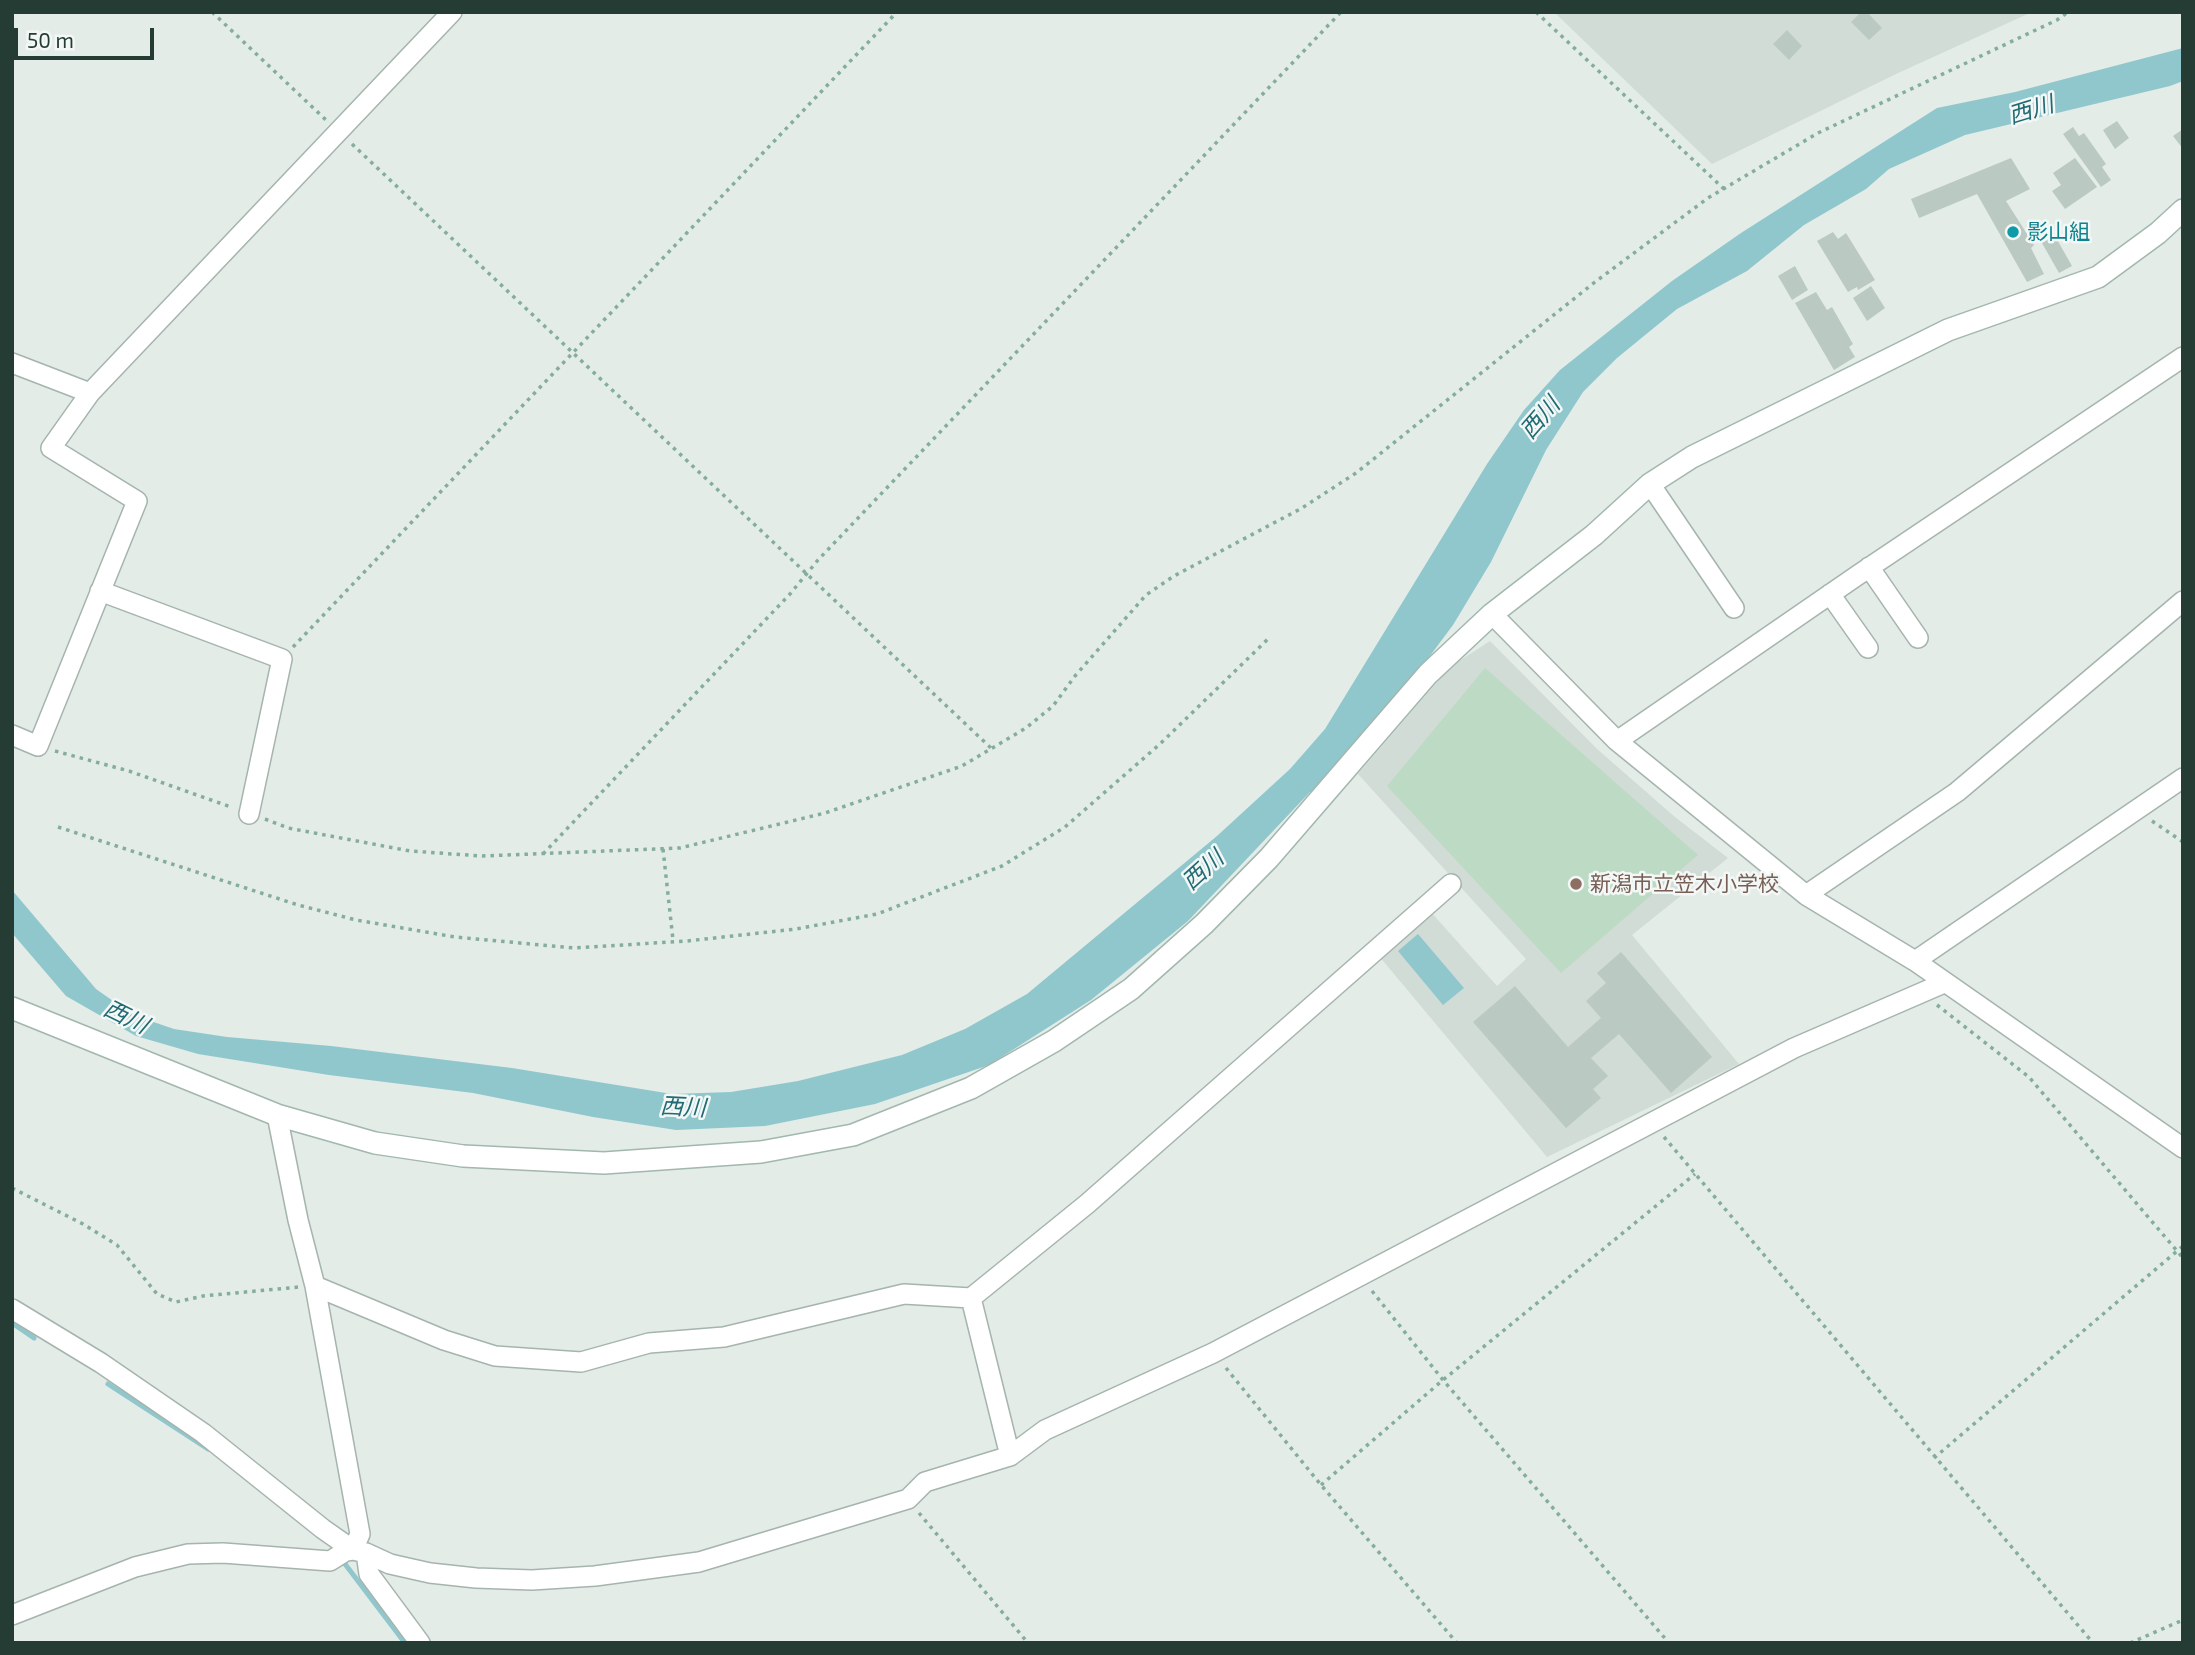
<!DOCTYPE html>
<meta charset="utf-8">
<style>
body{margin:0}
#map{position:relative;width:2195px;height:1655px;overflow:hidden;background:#e3ece7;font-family:"Exo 2",sans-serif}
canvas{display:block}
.frame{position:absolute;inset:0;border:14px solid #243c34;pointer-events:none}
.scale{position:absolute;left:14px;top:28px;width:140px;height:32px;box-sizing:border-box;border:4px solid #243c34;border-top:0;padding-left:9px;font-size:21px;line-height:24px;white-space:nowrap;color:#243c34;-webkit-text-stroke:5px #f3f8f6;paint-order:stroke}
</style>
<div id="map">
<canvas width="2195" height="1655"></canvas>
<div class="frame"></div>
<div class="scale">50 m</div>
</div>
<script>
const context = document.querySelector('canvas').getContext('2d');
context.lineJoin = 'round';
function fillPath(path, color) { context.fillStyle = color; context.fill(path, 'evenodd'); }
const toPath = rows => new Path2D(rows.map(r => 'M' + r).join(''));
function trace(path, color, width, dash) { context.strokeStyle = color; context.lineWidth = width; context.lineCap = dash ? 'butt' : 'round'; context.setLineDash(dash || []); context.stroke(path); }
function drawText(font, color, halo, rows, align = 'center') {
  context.font = font + ' "Exo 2","Noto Sans JP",sans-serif'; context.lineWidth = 5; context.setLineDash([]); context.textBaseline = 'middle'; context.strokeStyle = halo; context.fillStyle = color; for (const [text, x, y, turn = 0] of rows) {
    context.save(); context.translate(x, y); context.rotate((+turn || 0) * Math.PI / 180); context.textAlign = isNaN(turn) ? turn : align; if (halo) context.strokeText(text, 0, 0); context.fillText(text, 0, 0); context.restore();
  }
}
const built = toPath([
 [1554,12,2032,12,1896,74,1712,164],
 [1490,641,1597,749,1675,817,1728,858,1632,935,1739,1064,1547,1157,1379,956,1430,911,1497,986,1526,959,1358,774,1450,667]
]);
const green = toPath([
 [1485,668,1698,855,1561,973,1387,786]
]);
const water = toPath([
 [2183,48,2183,81,2170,86,1965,135,1889,169,1866,189,1804,225,1747,271,1677,309,1617,358,1583,392,1546,450,1491,562,1453,625,1412,680,1320,792,1310,792,1188,921,1091,1000,989,1065,875,1104,765,1126,676,1130,593,1117,473,1093,329,1075,198,1054,136,1036,66,996,12,933,12,890,96,989,133,1015,174,1029,227,1037,331,1046,512,1068,672,1094,731,1092,798,1081,902,1055,965,1029,1027,994,1217,836,1290,769,1325,729,1487,464,1524,410,1560,370,1672,281,1741,233,1937,108,2015,92],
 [1418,934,1464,988,1443,1005,1398,951]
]);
const stream = toPath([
 [12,1323,34,1338],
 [108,1384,208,1449],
 [342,1560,405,1643]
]);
const building = toPath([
 [1861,12,1867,12,1882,28,1869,40,1851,22],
 [1787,30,1802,46,1789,60,1773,44],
 [2117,121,2129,138,2115,149,2103,130],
 [2073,127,2079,136,2084,133,2106,164,2102,167,2111,180,2101,187,2063,134],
 [2183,129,2183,149,2173,136],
 [2011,158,2030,189,2006,201,2034,245,2031,248,2044,274,2027,282,1977,194,1919,218,1911,199],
 [2075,158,2097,187,2065,209,2052,191,2061,185,2053,173],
 [1833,232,1838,239,1846,233,1875,280,1858,290,1857,287,1848,292,1817,241],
 [2055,236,2072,266,2059,273,2042,243],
 [1795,266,1808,290,1792,300,1778,276],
 [1871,286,1885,308,1867,321,1853,298],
 [1816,292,1827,310,1832,307,1853,344,1849,347,1855,357,1834,370,1795,303],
 [1621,952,1712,1057,1671,1093,1619,1034,1591,1058,1608,1076,1593,1089,1601,1098,1566,1128,1473,1022,1515,986,1568,1047,1601,1018,1586,1001,1606,983,1597,973]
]);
const path = toPath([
 [212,12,326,120],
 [1536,12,1724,189],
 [352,144,992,749],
 [293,647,897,12],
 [55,751,129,771,231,807],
 [265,819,288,828,410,851,482,856,680,848,825,813,962,766,1026,728,1053,706,1075,676,1146,595,1174,576,1302,508,1356,473,1595,282,1708,198,1818,133,2057,20,2068,12],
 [2152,821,2183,842],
 [58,827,298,905,356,920,455,937,574,948,687,941,796,929,877,914,1002,866,1065,827,1160,744,1269,638],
 [663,849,673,940],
 [543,854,790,594,818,560,1341,12],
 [1937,1005,2029,1077,2183,1258],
 [1664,1137,2093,1643],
 [12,1188,83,1224,117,1245,157,1294,176,1302,203,1296,299,1287],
 [1372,1291,1443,1380,1669,1643],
 [1226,1368,1321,1485,1457,1643],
 [1934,1458,2183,1246],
 [1321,1485,1443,1380,1695,1174],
 [919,1513,1028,1643],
 [2130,1643,2183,1620]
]);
const street = toPath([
 [12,363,90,393],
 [1650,484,1734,608],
 [1869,567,1918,638],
 [100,591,282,659,249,814],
 [1830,594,1868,648],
 [1492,614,1617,741,1806,895,1915,961,2183,1148],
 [12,735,38,746,137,501,51,448,90,393,452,12],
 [1617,741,1858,575,2183,357],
 [1806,895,1957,792,2183,601],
 [1915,961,2183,778],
 [277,1115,298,1220,315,1286,360,1534,353,1550],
 [315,1286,444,1340,495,1356,581,1362,649,1343,724,1337,904,1294,971,1298,1087,1204,1451,884],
 [971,1298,1010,1456],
 [12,1309,101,1363,203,1433,323,1529,353,1550],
 [366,1553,369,1574,420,1643],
 [12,1615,135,1567,188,1554,223,1553,330,1561,346,1551,353,1550,366,1553,390,1564,430,1573,476,1578,532,1580,595,1576,699,1562,908,1499,925,1482,1010,1456,1045,1430,1213,1353,1794,1048,1944,983]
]);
const secondary = toPath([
 [12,1008,277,1115,375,1143,463,1156,604,1163,761,1152,853,1135,971,1088,1054,1041,1131,989,1204,924,1269,858,1428,674,1492,614,1594,535,1650,484,1692,457,1948,330,2098,277,2158,233,2183,210]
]);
const markers = [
 [2013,232,7,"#0f9aa8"],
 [1576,884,7,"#8d6e63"]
];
const cultureNames = [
 ["影山組",2027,232]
];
const educationNames = [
 ["新潟市立笠木小学校",1590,884]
];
const waterNames = [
 ["西川",2031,110,-17],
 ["西川",1540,418,-49],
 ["西川",1203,870,-42],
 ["西川",126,1017,26],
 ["西川",683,1107,3]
];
fillPath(built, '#d1dcd6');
fillPath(green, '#bddbc4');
fillPath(water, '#8fc7cd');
trace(stream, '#8fc7cd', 5);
fillPath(building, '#bbc9c3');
trace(street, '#a6b4ae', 22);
trace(secondary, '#a2b7ae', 24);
trace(path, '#85ad9f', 3.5, [3.5, 5]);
trace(street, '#fff', 19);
trace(secondary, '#fff', 21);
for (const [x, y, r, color] of markers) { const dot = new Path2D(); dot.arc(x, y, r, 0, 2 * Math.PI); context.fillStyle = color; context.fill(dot); trace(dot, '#f3f8f6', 2.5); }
drawText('21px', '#0d838f', '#f3f8f6', cultureNames, 'left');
drawText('21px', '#785e54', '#f3f8f6', educationNames, 'left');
drawText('italic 23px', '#226b74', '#f3f8f6', waterNames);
</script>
